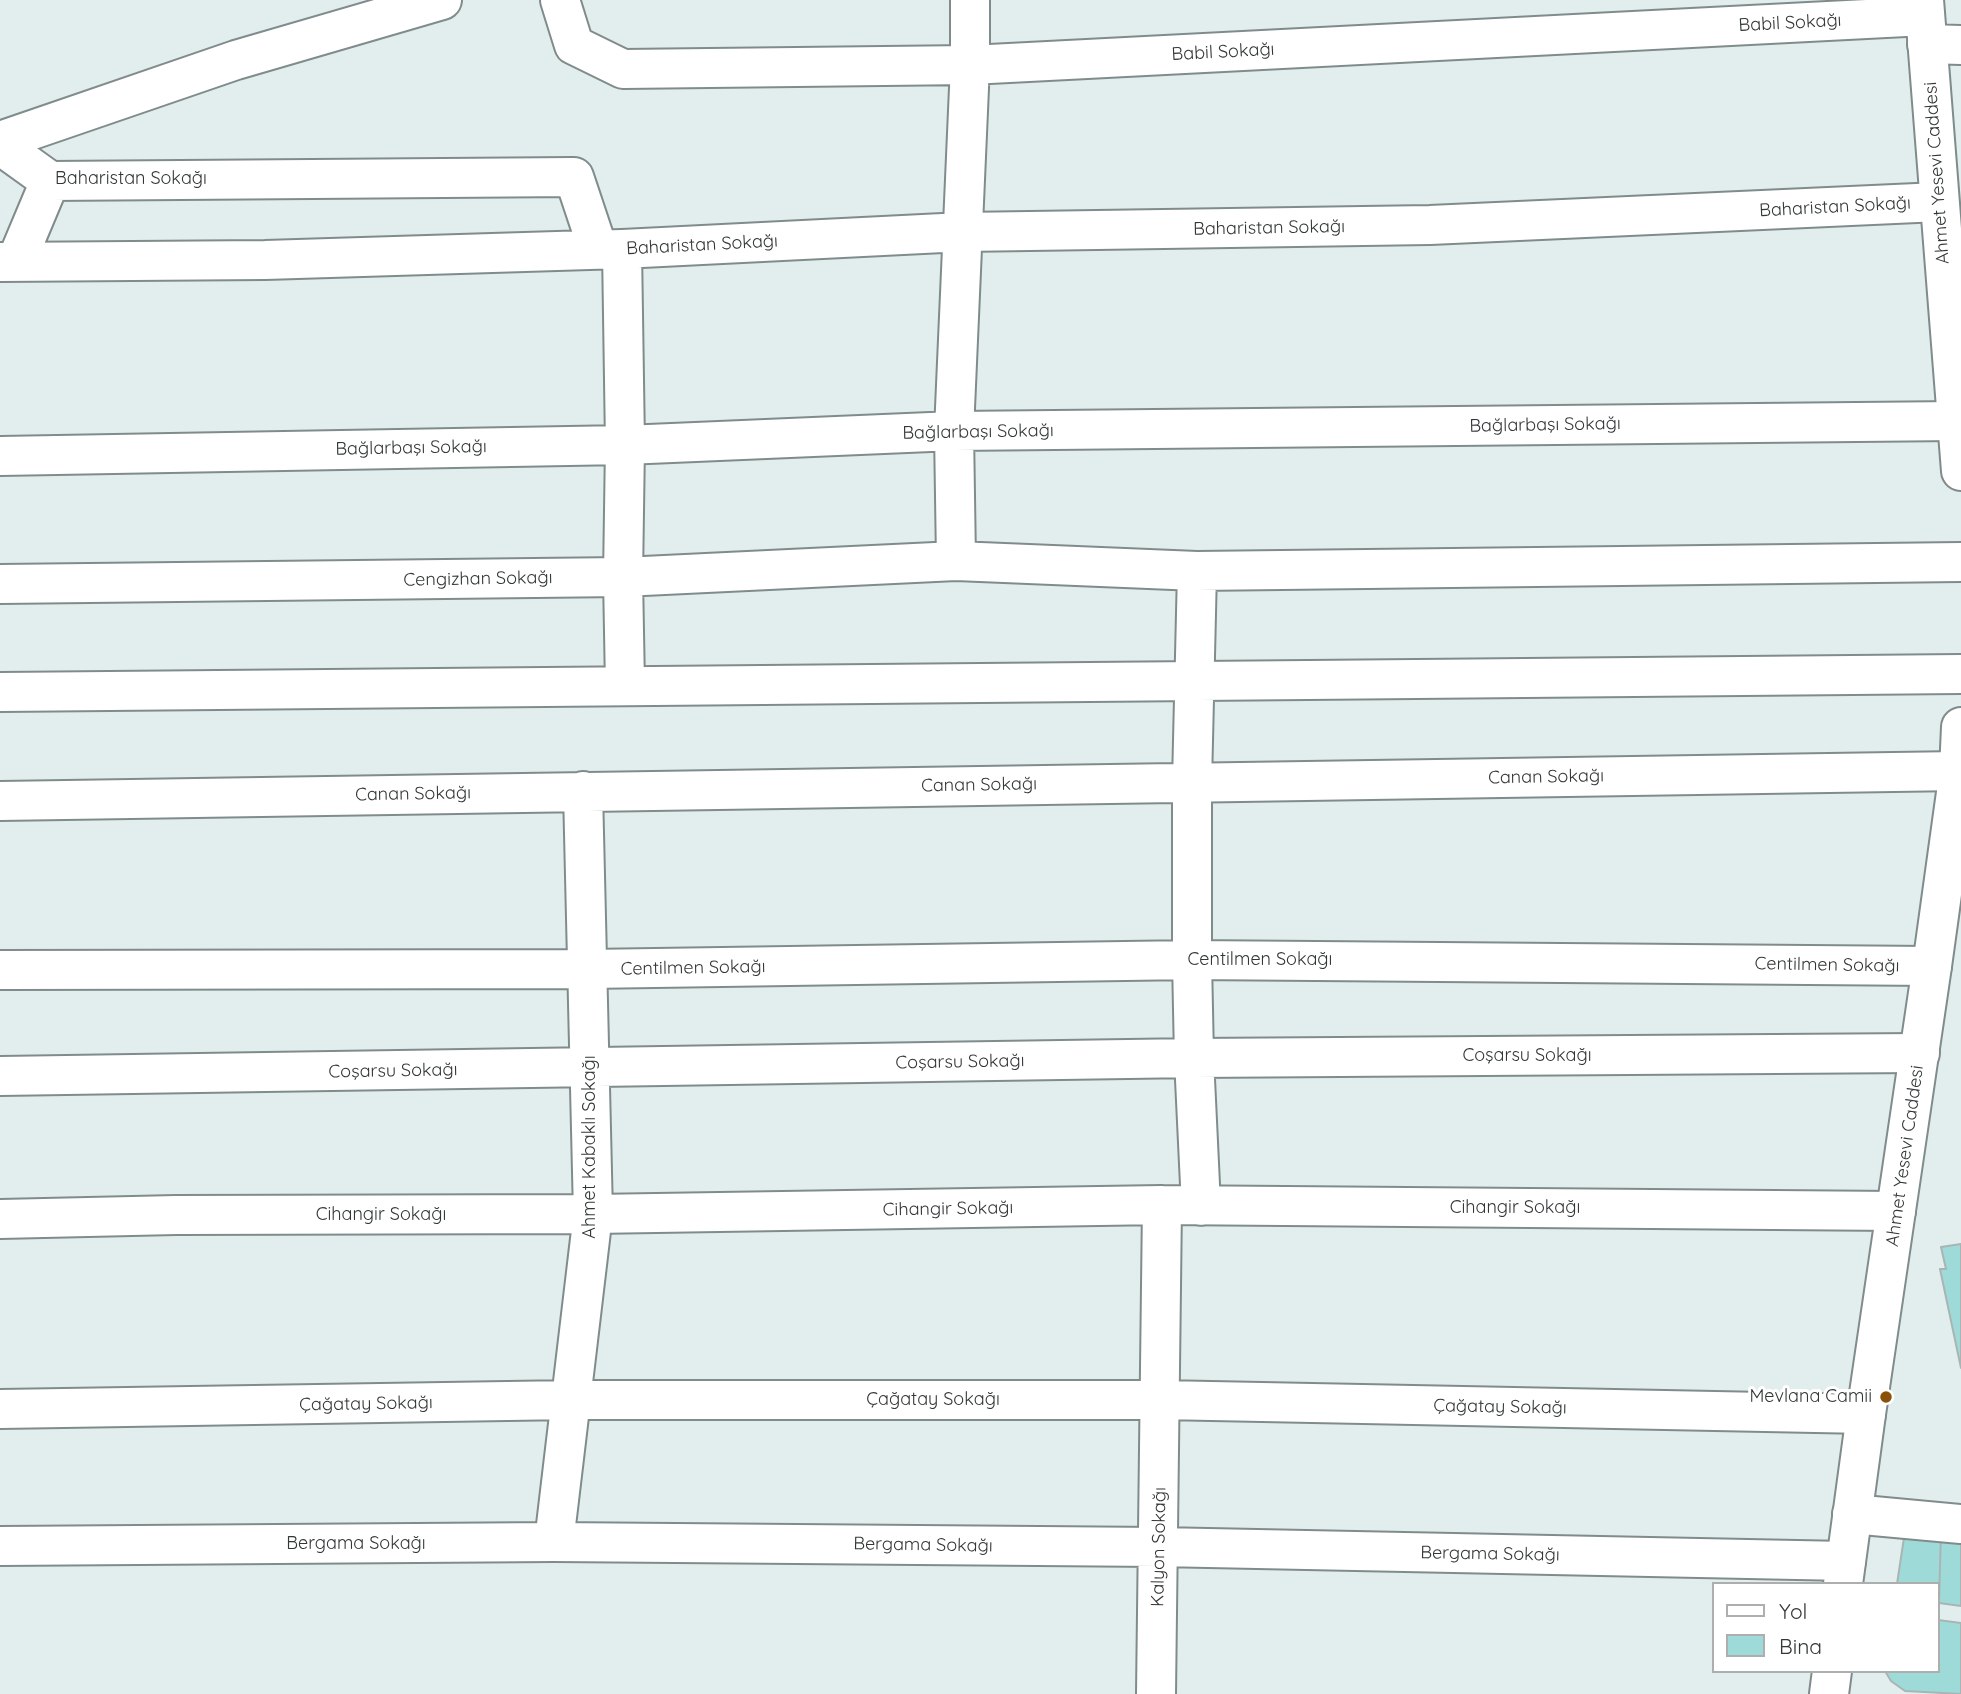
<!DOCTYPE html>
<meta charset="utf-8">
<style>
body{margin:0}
#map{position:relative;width:1961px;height:1694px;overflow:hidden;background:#e1eeed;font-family:Quicksand,sans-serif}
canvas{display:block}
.legend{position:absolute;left:1712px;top:1582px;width:228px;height:91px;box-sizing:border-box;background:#fff;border:2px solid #adafaf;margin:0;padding:9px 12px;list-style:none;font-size:21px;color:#313636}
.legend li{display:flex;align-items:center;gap:14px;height:35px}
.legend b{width:35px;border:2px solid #adafaf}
</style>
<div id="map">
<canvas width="1961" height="1694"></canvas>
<ul class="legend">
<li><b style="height:9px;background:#fff"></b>Yol</li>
<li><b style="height:19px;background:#9edbd8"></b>Bina</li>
</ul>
</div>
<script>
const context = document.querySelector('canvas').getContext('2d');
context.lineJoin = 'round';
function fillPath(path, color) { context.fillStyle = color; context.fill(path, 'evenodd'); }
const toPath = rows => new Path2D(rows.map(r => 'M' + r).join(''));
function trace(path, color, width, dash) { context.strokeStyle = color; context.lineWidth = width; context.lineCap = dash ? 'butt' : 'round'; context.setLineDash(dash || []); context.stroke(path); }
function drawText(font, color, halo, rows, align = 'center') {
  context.font = font + ' Quicksand,sans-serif'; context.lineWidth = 6; context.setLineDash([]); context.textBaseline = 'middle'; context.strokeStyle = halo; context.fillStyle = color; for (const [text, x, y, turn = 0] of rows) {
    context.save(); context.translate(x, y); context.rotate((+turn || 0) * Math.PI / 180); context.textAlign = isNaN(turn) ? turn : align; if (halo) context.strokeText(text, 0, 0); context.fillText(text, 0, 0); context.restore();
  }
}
const building = toPath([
 [1961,1244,1961,1368,1940,1269,1946,1269,1941,1247,1961,1244],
 [1905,1531,1941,1531,1939,1603,1938,1584,1897,1584,1905,1531],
 [1941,1531,1961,1533,1961,1606,1939,1603,1941,1531],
 [1938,1620,1961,1623,1961,1694,1905,1691,1891,1681,1885,1671,1938,1671,1938,1620]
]);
const minor = toPath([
 [560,0,574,45,623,69,970,65,1925,16],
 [1927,44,1961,45],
 [0,141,236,60,442,0],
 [0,145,50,181,574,177,598,249],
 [622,249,625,445,623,577,625,686],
 [0,262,265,260,622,249,963,232,1430,225,1939,202],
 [16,262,50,181],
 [0,456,625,445,954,431,1957,421],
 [956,561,954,431,970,65,970,0],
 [1197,571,1192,783,1192,960,1194,1058,1201,1206],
 [0,584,623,577,956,561,1197,571,1961,562],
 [0,692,1961,674],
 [0,801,1959,771],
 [0,970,588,969,1192,960,1932,966],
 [0,1076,1194,1058,1920,1053],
 [0,1219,176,1215,593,1214,1162,1205,1896,1211],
 [0,1409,571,1400,1161,1400,1866,1414],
 [1852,1514,1961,1524],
 [554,1542,593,1214,583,791],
 [0,1546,554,1542,1159,1547,1846,1561],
 [1156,1694,1162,1205]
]);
const tertiary = toPath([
 [1924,0,1961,471],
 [1843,1584,1866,1414,1932,966,1959,771,1961,727],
 [1829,1694,1832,1671]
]);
const markers = [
 [1886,1397,7,"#8b510b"]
];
const streetNames = [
 ["Babil Sokağı",1790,23,-3],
 ["Babil Sokağı",1223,52,-3],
 ["Ahmet Yesevi Caddesi",1937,173,-94],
 ["Baharistan Sokağı",131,179],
 ["Baharistan Sokağı",1835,207,-3],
 ["Baharistan Sokağı",1269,228,-1],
 ["Baharistan Sokağı",702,245,-3],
 ["Bağlarbaşı Sokağı",1545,425,-1],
 ["Bağlarbaşı Sokağı",978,432,-1],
 ["Bağlarbaşı Sokağı",411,448,-1],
 ["Cengizhan Sokağı",478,579,-1],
 ["Canan Sokağı",1546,777,-1],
 ["Canan Sokağı",979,785,-1],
 ["Canan Sokağı",413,794,-1],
 ["Centilmen Sokağı",1260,960],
 ["Centilmen Sokağı",1827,965,1],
 ["Centilmen Sokağı",693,968,-1],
 ["Coşarsu Sokağı",1527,1056],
 ["Coşarsu Sokağı",960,1062,-1],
 ["Coşarsu Sokağı",393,1071,-1],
 ["Ahmet Kabaklı Sokağı",590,1147,-90],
 ["Ahmet Yesevi Caddesi",1905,1156,-82],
 ["Cihangir Sokağı",1515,1208],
 ["Cihangir Sokağı",948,1209,-1],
 ["Cihangir Sokağı",381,1215],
 ["Çağatay Sokağı",933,1400],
 ["Çağatay Sokağı",366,1404,-1],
 ["Çağatay Sokağı",1500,1407,1],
 ["Bergama Sokağı",356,1544],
 ["Bergama Sokağı",923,1545,1],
 ["Kalyon Sokağı",1159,1547,-89],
 ["Bergama Sokağı",1490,1554,1]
];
const poiNames = [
 ["Mevlana Camii",1872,1397]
];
fillPath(building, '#9edbd8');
trace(building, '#a9b5b4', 2);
trace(minor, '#808c8b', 42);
trace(tertiary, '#808c8b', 42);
trace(minor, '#fff', 38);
trace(tertiary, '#fff', 38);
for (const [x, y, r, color] of markers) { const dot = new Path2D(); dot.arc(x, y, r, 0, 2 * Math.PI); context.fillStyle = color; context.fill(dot); trace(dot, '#fff', 2.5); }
drawText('18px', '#313636', '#fff', streetNames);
drawText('18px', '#313636', '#fff', poiNames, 'right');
</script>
